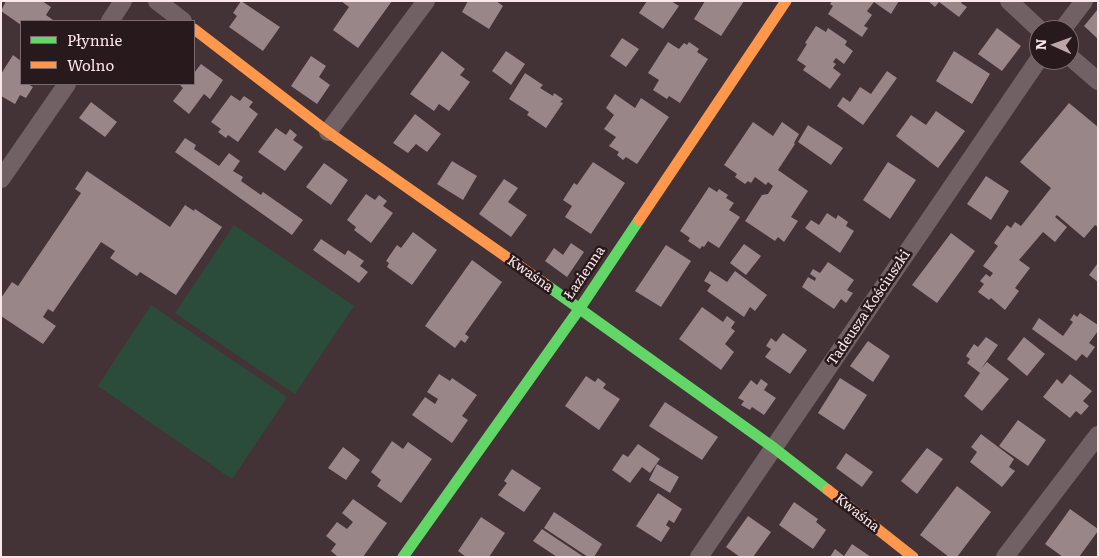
<!DOCTYPE html>
<meta charset="utf-8">
<style>
body{margin:0}
#map{position:relative;width:1099px;height:558px;overflow:hidden;background:#443336;font-family:Literata,serif}
canvas{display:block}
.frame{position:absolute;inset:0;border:2px solid #fbe6e9;pointer-events:none}
.legend{position:absolute;left:20px;top:20px;width:175px;height:65px;box-sizing:border-box;background:#27191c;border:1px solid #7c6b6e;margin:0;padding:6px 9px;list-style:none;font-size:15px;color:#fbe6e9}
.legend li{display:flex;align-items:center;gap:10px;height:25px}
.legend b{width:25px;border:1px solid #7c6b6e}
.north{position:absolute;left:1029px;top:20px;width:50px;height:50px;box-sizing:border-box;background:#27191c;border:1px solid #7c6b6e;border-radius:50%;rotate:272deg;font-size:14px;font-weight:700;line-height:20px;text-align:center;color:#fbe6e9}
.north::after{content:'';display:block;margin:auto;width:18px;height:22px;background:#bba7aa;clip-path:polygon(50% 0,100% 100%,50% 72%,0 100%)}
</style>
<div id="map">
<canvas width="1099" height="558"></canvas>
<div class="frame"></div>
<ul class="legend">
<li><b style="height:6px;background:#63d668"></b>Płynnie</li>
<li><b style="height:6px;background:#ff974d"></b>Wolno</li>
</ul>
<div class="north">N</div>
</div>
<script>
const context = document.querySelector('canvas').getContext('2d');
context.lineJoin = 'round';
function fillPath(path, color) { context.fillStyle = color; context.fill(path, 'evenodd'); }
const toPath = rows => new Path2D(rows.map(r => 'M' + r).join(''));
function trace(path, color, width, dash) { context.strokeStyle = color; context.lineWidth = width; context.lineCap = dash ? 'butt' : 'round'; context.setLineDash(dash || []); context.stroke(path); }
function drawText(font, color, halo, rows, align = 'center') {
  context.font = font + ' Literata,serif'; context.lineWidth = 5; context.setLineDash([]); context.textBaseline = 'middle'; context.strokeStyle = halo; context.fillStyle = color; for (const [text, x, y, turn = 0] of rows) {
    context.save(); context.translate(x, y); context.rotate((+turn || 0) * Math.PI / 180); context.textAlign = isNaN(turn) ? turn : align; if (halo) context.strokeText(text, 0, 0); context.fillText(text, 0, 0); context.restore();
  }
}
const green = toPath([
 [234,225,354,306,295,394,175,313],
 [151,305,287,397,232,479,98,386]
]);
const building = toPath([
 [6,1,42,1,51,7,46,15,53,20,52,21,21,21,21,25,1,11],
 [241,1,280,27,263,51,229,27,237,16,233,13],
 [341,1,392,1,358,48,333,30,349,7],
 [468,1,496,1,503,6,489,29,462,12],
 [647,1,671,1,679,6,663,29,639,13],
 [705,1,744,1,721,36,694,19],
 [832,1,899,1,891,14,874,2,867,11,872,15,864,26,868,28,862,37,828,14,833,6,830,4],
 [928,1,962,1,961,3,967,7,959,17,939,2,935,7],
 [1098,9,1098,39,1084,26],
 [816,26,826,32,828,28,847,41,845,45,853,51,844,64,836,58,833,62,836,64,833,68,841,74,830,89,803,70,806,66,797,60,807,44,805,43],
 [997,28,1021,46,1002,71,978,54],
 [622,38,639,49,626,67,610,56],
 [668,42,679,49,684,43,687,45,689,42,699,49,697,52,708,59,680,103,669,96,667,99,653,90,659,80,648,73],
 [442,51,465,69,460,75,470,82,449,111,439,104,434,111,410,94],
 [506,51,525,64,511,85,492,71],
 [954,51,990,74,972,104,936,81],
 [13,55,21,61,21,84,28,84,33,87,26,98,20,95,15,104,1,96,1,74],
 [311,56,326,66,319,77,330,85,317,104,291,86],
 [201,64,223,80,210,99,204,94,189,114,173,101,183,88,180,85,181,84,194,84,194,73],
 [887,71,897,78,863,125,837,106,843,97,850,102,860,87,871,94],
 [525,73,543,85,540,88,553,96,554,93,563,99,560,102,563,103,546,128,527,115,529,112,509,99],
 [615,94,635,108,641,98,669,117,637,164,626,157,623,160,617,155,619,152,609,146,616,137,604,129,614,115,606,108],
 [231,95,240,101,244,96,253,102,249,107,258,114,238,142,228,135,226,138,218,132,221,129,211,122],
 [91,102,117,122,105,137,79,118],
 [1069,103,1098,127,1098,227,1095,225,1084,238,1057,215,1055,217,1067,227,1055,242,1043,232,1019,260,1030,268,1015,288,1019,291,1005,310,991,298,989,300,978,292,984,284,980,281,986,274,990,277,993,273,983,266,998,246,994,243,1007,225,1011,228,1015,222,1021,226,1051,188,1020,162],
 [936,111,965,131,938,168,896,136,911,115,926,125],
 [415,114,441,134,427,152,416,144,408,153,393,143],
 [753,122,773,136,782,122,799,134,794,143,795,144,778,170,808,191,791,217,798,221,784,242,778,237,775,241,745,221,762,195,768,194,773,186,768,182,766,185,755,177,751,183,748,181,745,184,735,177,737,174,724,165],
 [808,125,843,148,831,165,798,142],
 [276,128,286,135,290,129,297,135,293,140,303,147,285,171,258,152],
 [185,138,196,145,194,149,219,166,229,153,240,161,233,171,243,177,241,181,261,195,263,192,303,220,292,235,175,152],
 [452,161,477,176,463,200,437,184],
 [593,162,625,183,591,234,565,217,572,206,563,200,574,183,577,185],
 [888,162,916,180,890,219,863,200],
 [324,163,348,180,331,205,306,187],
 [87,171,170,227,185,205,194,211,195,209,222,227,176,295,140,272,137,276,110,258,115,251,101,242,53,312,48,309,43,317,56,326,43,344,1,316,1,298,12,282,18,286,81,193,75,189],
 [986,176,1009,191,991,220,967,204],
 [504,179,518,188,508,202,527,215,511,237,479,214],
 [709,187,717,192,719,189,728,195,726,198,734,203,729,210,740,217,719,248,708,241,704,247,702,246,700,249,688,241,690,238,680,231],
 [366,194,375,200,379,195,387,201,383,206,393,213,371,243,354,230,356,227,347,220],
 [827,213,836,219,838,215,848,222,846,226,854,231,840,253,805,228,811,220,819,225],
 [413,232,437,250,412,285,387,267,389,263,386,261,397,245,401,248],
 [951,233,975,251,937,303,912,285],
 [321,239,345,255,348,250,364,261,360,266,368,272,359,283,313,250],
 [571,243,584,252,567,277,545,261,554,248,563,255],
 [744,244,761,256,746,275,730,263],
 [666,245,691,261,661,307,635,291],
 [472,260,502,282,465,334,469,337,465,343,461,340,455,348,425,326],
 [828,262,854,280,847,290,853,293,846,303,841,299,834,309,802,287,808,277,815,281,816,278,810,274,813,269,820,273],
 [1098,263,1098,282,1089,275],
 [710,271,727,282,735,271,767,295,755,311,750,307,744,317,707,291,711,285,704,281],
 [702,307,723,322,727,316,735,322,731,328,735,331,725,344,734,352,721,370,679,339],
 [1080,313,1098,325,1098,331,1089,343,1095,347,1087,358,1082,354,1076,361,1032,329,1039,318,1063,336,1073,322,1070,320,1074,314,1077,317],
 [783,333,807,350,790,374,765,357,771,349,766,346,771,338,776,342],
 [986,337,998,345,981,369,987,362,1009,379,982,411,964,396,980,373,967,363,970,359,966,356,974,344,978,347],
 [1024,337,1045,354,1027,376,1007,359],
 [868,341,890,356,873,382,850,366],
 [439,374,450,381,452,378,477,395,462,416,468,420,452,443,412,415,425,397,435,404,438,399,427,392],
 [1070,374,1092,391,1083,401,1089,406,1081,415,1076,411,1070,418,1043,397,1057,379,1062,384],
 [586,376,595,382,598,378,606,384,603,388,620,399,599,430,565,406],
 [840,378,867,395,844,430,818,413],
 [761,379,768,384,764,390,776,398,764,415,752,407,750,410,741,405,744,401,738,398,751,380,757,385],
 [665,402,718,437,702,460,649,426],
 [1018,420,1046,440,1028,466,999,446],
 [981,434,1014,459,1009,467,1015,471,1002,487,970,462,977,452,971,447],
 [392,441,403,449,408,442,432,459,401,503,377,486,381,480,371,472],
 [638,444,660,459,650,473,642,467,630,483,612,470,623,454,628,457],
 [343,447,360,460,346,480,328,468],
 [927,448,943,459,917,494,901,481],
 [846,453,873,472,862,487,836,468],
 [657,464,679,477,670,493,649,480],
 [512,469,541,488,524,512,498,495,507,483,504,481],
 [957,486,991,512,957,557,949,557,920,535],
 [658,493,682,509,674,523,669,520,666,525,670,528,661,542,636,526],
 [353,499,387,523,363,557,338,557,331,551,336,544,326,536,337,522,347,529,353,522,342,513],
 [794,502,818,519,816,522,826,530,813,549,779,525],
 [1070,509,1098,529,1098,531,1079,557,1063,557,1045,544],
 [554,512,602,544,594,557,588,557,544,528],
 [748,516,771,532,753,557,740,557,726,547],
 [481,517,505,533,489,557,466,557,458,551],
 [542,529,584,557,557,557,533,541],
 [852,544,871,557,830,557,835,549,844,556]
]);
const street = toPath([
 [157,1,183,21],
 [1009,1,1040,30],
 [110,21,123,1],
 [1062,30,1084,1],
 [1069,56,1098,81],
 [328,132,426,1],
 [1,179,67,84],
 [699,557,1039,59],
 [1005,557,1098,435]
]);
const fast = toPath([
 [545,284,774,448,828,490],
 [403,557,580,308,639,220]
]);
const slow = toPath([
 [194,29,328,132,545,284],
 [639,220,786,1],
 [828,490,913,557]
]);
const streetNames = [
 ["Łazienna",585,273,-56],
 ["Kwaśna",530,274,35],
 ["Tadeusza Kościuszki",869,308,-56],
 ["Kwaśna",857,513,38]
];
fillPath(green, '#2c4c3b');
fillPath(building, '#998689');
trace(street, '#716164', 18);
trace(fast, '#63d668', 11);
trace(slow, '#ff974d', 11);
drawText('14px', '#fbe6e9', '#27191c', streetNames);
</script>
